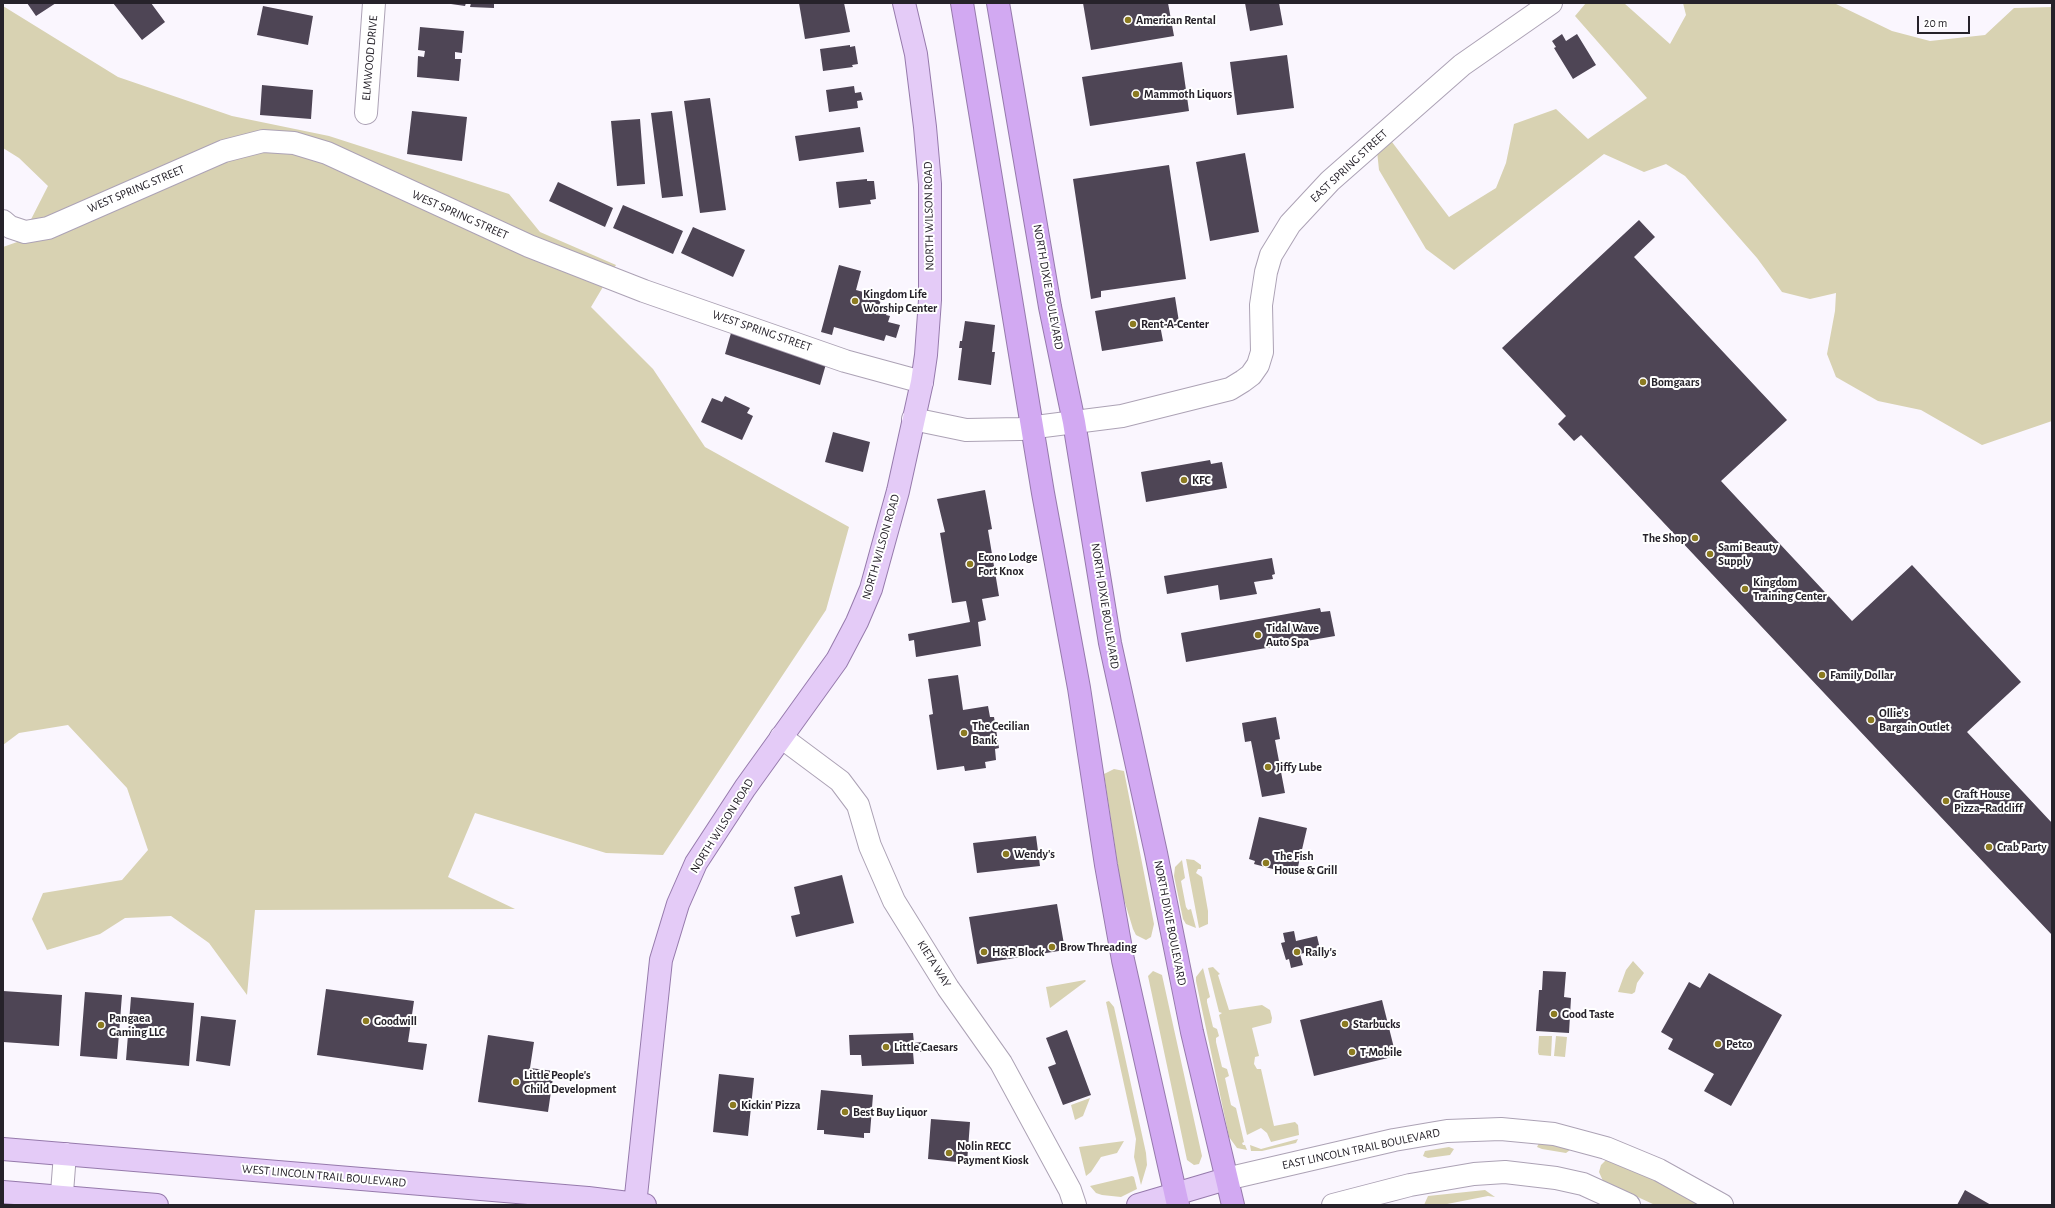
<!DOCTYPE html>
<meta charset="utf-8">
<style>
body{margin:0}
#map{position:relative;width:2055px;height:1208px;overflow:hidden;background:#faf6fe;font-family:"Alegreya Sans",sans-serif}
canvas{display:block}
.frame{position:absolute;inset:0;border:4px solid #26222a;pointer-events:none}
.scale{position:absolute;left:1917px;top:16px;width:53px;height:18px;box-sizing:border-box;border:2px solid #26222a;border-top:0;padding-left:5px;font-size:12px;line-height:14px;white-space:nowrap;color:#26222a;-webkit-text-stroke:3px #fff;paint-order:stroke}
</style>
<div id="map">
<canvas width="2055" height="1208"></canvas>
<div class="frame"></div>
<div class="scale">20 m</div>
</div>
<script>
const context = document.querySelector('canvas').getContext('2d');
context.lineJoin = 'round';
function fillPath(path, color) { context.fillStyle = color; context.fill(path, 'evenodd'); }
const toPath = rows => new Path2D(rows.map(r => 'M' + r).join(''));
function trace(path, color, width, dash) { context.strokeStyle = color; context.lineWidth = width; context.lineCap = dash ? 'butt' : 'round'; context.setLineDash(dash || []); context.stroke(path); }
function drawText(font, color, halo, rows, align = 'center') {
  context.font = font + ' "Alegreya Sans",sans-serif'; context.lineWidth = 4; context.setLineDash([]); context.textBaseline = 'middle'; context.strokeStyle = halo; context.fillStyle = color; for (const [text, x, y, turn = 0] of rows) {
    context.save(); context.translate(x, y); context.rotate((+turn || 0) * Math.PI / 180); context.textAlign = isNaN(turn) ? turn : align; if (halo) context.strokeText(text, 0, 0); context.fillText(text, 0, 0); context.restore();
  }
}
const green = toPath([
 [1586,3,1624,3,1670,44,1686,15,1683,3,1834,3,1892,31,1930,41,1985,35,2014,8,2052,7,2052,421,1982,445,1921,410,1878,401,1836,377,1827,354,1835,311,1836,293,1810,299,1782,292,1757,258,1685,176,1666,164,1644,172,1604,154,1454,270,1426,249,1379,170,1377,151,1392,142,1449,217,1496,188,1506,163,1514,124,1556,109,1588,139,1647,98,1575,16],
 [3,6,118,77,232,116,329,136,509,194,540,232,616,265,591,307,653,369,705,447,849,527,826,610,663,855,606,853,475,813,448,877,515,909,255,910,247,995,209,943,171,916,125,918,100,934,47,950,32,919,43,893,122,880,148,850,127,788,68,725,19,733,3,745,3,247,20,241,48,186,19,158,3,148],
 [1114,769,1124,771,1154,924,1151,937,1146,940,1136,935,1133,929,1122,893,1104,774],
 [1186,859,1194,860,1201,865,1201,869,1198,869,1196,873,1202,877,1208,911,1208,924,1199,928],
 [1182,860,1185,878,1181,881,1186,907,1188,910,1191,909,1196,928,1186,924,1183,919,1174,876,1175,867],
 [1633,961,1644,973,1637,983,1635,992,1632,994,1618,992,1626,970],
 [1213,967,1220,974,1218,975,1229,1010,1262,1005,1270,1010,1272,1018,1271,1023,1252,1028,1259,1056,1255,1057,1254,1064,1257,1069,1261,1069,1274,1126,1295,1122,1298,1125,1299,1135,1271,1142,1267,1133,1261,1128,1247,1135,1219,1015,1222,1013,1219,1012,1208,968],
 [1203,968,1210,997,1207,999,1207,1002,1213,1027,1217,1029,1219,1036,1216,1038,1216,1042,1222,1067,1227,1069,1229,1076,1225,1078,1231,1105,1236,1108,1244,1142,1242,1143,1243,1145,1245,1145,1247,1150,1237,1148,1229,1137,1196,981,1196,977],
 [1153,971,1162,975,1202,1156,1199,1164,1194,1165,1187,1160,1148,976],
 [1085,980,1086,981,1050,1008,1046,987],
 [1109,1001,1114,1007,1146,1153,1147,1165,1141,1185,1134,1157,1136,1139,1106,1002],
 [1539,1036,1552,1036,1551,1056,1539,1055,1538,1052],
 [1556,1036,1567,1037,1565,1057,1554,1056],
 [1090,1098,1083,1116,1075,1120,1071,1105],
 [1298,1139,1296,1143,1262,1151,1251,1151,1250,1145,1261,1149],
 [1124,1141,1117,1153,1101,1157,1091,1172,1086,1176,1079,1147],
 [1540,1141,1570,1149,1570,1150,1566,1153,1542,1149,1537,1147],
 [1449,1147,1454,1149,1450,1155,1428,1158,1423,1156,1425,1151],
 [1613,1159,1696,1201,1699,1205,1655,1205,1603,1181,1599,1172,1601,1165,1606,1160],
 [1132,1176,1134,1177,1137,1189,1121,1197,1102,1195,1096,1193,1090,1186],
 [1485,1190,1495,1197,1488,1196,1442,1205,1424,1205,1428,1196]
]);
const building = toPath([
 [27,3,56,3,36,16],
 [113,3,151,3,165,22,142,40],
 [444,3,466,3,465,6],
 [471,3,494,3,494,8,470,7],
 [799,3,844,3,850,32,805,39],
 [1083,3,1168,3,1174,36,1091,50],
 [1245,3,1279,3,1283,25,1250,31],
 [263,6,313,16,308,45,257,35],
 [420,27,464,31,462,53,455,52,455,59,461,59,459,81,417,77,418,56,424,57,425,51,418,50],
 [1562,34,1566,41,1577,34,1596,65,1573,79,1554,48,1556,47,1552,41],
 [850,45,850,47,855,46,858,64,852,65,853,67,823,71,820,49],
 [1287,55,1294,108,1237,115,1230,62],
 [1182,62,1189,111,1090,126,1082,77],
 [262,85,313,90,311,119,260,115],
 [854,86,855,93,861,92,863,100,857,101,858,108,829,112,826,90],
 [710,98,726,210,700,213,684,101],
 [412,111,467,117,462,161,407,154],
 [672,111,683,196,662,198,651,113],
 [640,119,645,184,617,186,611,121],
 [860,127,864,152,799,161,795,136],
 [1245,153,1259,232,1210,241,1196,162],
 [1169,165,1186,279,1101,291,1101,297,1091,299,1073,179],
 [867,179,867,181,874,181,876,199,870,200,871,204,839,208,836,182],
 [558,182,613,208,605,227,549,201],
 [623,205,683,231,673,254,613,228],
 [1639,220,1655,237,1634,257,1787,420,1721,481,1852,621,1912,565,2021,682,1967,732,2052,823,2052,935,1581,435,1574,441,1558,424,1566,416,1502,348],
 [693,227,745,250,733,277,681,253],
 [839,265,861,271,856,290,882,297,879,306,888,309,886,315,890,316,888,322,900,325,896,338,886,335,884,341,834,327,832,335,821,332],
 [1175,297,1179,322,1160,325,1163,341,1102,351,1095,311],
 [965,321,995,325,992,352,995,352,991,385,958,380,962,348,959,348,960,341,962,341],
 [731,333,826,364,820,385,725,354],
 [725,396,750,408,747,413,753,416,742,440,701,422,712,398,722,402],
 [833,432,870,442,863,472,825,462],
 [1210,460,1211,464,1222,462,1227,488,1146,502,1141,472],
 [985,490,992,529,988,530,999,596,982,599,986,620,978,622,981,646,916,657,914,640,909,641,908,634,970,622,966,601,952,603,940,533,945,532,937,499],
 [1272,558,1275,574,1272,575,1273,579,1254,582,1257,594,1220,600,1218,585,1167,594,1164,576],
 [1320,608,1321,612,1330,611,1335,636,1186,662,1181,633],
 [958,675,963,710,988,706,990,717,994,717,999,748,995,749,996,760,985,762,986,768,965,771,964,766,937,770,929,715,933,714,928,679],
 [1276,717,1280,739,1275,740,1285,793,1262,797,1251,741,1245,742,1242,723],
 [1259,817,1307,828,1297,871,1289,869,1288,873,1254,864,1255,861,1249,859],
 [1036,836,1040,866,977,873,973,843],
 [842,875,854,923,796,937,791,916,800,914,794,887],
 [1057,904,1065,950,977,964,969,917],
 [1294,931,1296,941,1317,936,1320,949,1300,954,1303,965,1291,968,1289,959,1286,960,1281,943,1285,942,1283,933],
 [1543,971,1566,972,1564,997,1571,998,1569,1033,1536,1031,1539,990,1542,990],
 [1709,973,1782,1015,1731,1106,1704,1091,1714,1074,1668,1049,1673,1039,1661,1032,1689,982,1700,988],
 [326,989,414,1001,408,1042,427,1044,423,1070,317,1055],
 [3,991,62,995,59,1046,3,1042],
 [85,992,122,995,117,1059,80,1056],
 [131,997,194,1003,189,1066,126,1060],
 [1382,1000,1396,1056,1314,1076,1300,1020],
 [201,1016,236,1020,230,1066,196,1061],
 [1067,1030,1091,1095,1063,1105,1048,1067,1056,1064,1046,1038],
 [913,1033,914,1043,922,1042,922,1052,913,1052,914,1064,862,1066,861,1055,850,1055,849,1035],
 [488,1035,534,1042,530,1068,554,1071,548,1112,478,1102],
 [719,1074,754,1078,748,1136,713,1132],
 [821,1090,873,1095,870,1133,864,1133,864,1138,824,1134,824,1130,817,1130],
 [931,1119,970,1122,967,1163,928,1159],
 [1965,1190,1991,1205,1957,1205]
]);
const minor = toPath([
 [366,113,374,3],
 [3,221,10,227,25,232,48,228,224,151,263,141,294,143,327,153,529,246,644,291,845,361,922,382],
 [913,419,966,430,1020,429,1122,416,1230,389,1243,381,1251,375,1258,365,1262,352,1261,305,1266,272,1271,255,1290,224,1330,181,1462,65,1551,3],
 [781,737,840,781,858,805,870,846,894,901,948,988,1001,1063,1070,1190,1075,1205],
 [1226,1179,1394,1140,1447,1131,1501,1129,1554,1134,1606,1148,1659,1170,1722,1205],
 [61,1205,65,1154],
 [1333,1205,1410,1185,1474,1174,1505,1172,1556,1178,1583,1184,1629,1205]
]);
const major = toPath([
 [3,1149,588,1198,645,1205],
 [3,1192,157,1205],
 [635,1205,661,960,678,904,696,863,745,788,837,660,857,622,871,589,898,491,922,382,926,355,930,300,930,184,925,127,916,54,904,3],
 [1138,1205,1226,1179]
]);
const highway = toPath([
 [962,3,1043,493,1079,688,1106,865,1123,960,1178,1205],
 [998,3,1050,307,1074,422,1110,643,1156,853,1192,1032,1233,1205]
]);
const markers = [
 [1128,20,4,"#8c7b21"],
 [1136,94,4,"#8c7b21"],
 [855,301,4,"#8c7b21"],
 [1133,324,4,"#8c7b21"],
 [1643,382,4,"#8c7b21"],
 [1184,480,4,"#8c7b21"],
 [1695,538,4,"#8c7b21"],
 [1710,554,4,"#8c7b21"],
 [970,564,4,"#8c7b21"],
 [1745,589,4,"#8c7b21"],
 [1258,635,4,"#8c7b21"],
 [1822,675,4,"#8c7b21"],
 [1871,720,4,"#8c7b21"],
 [964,733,4,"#8c7b21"],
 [1268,767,4,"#8c7b21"],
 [1946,801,4,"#8c7b21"],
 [1989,847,4,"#8c7b21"],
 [1006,854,4,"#8c7b21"],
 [1266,863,4,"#8c7b21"],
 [1052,947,4,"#8c7b21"],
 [984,952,4,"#8c7b21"],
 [1297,952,4,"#8c7b21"],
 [1554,1014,4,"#8c7b21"],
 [366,1021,4,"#8c7b21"],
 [1345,1024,4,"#8c7b21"],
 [101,1025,4,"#8c7b21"],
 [1718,1044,4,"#8c7b21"],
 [886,1047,4,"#8c7b21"],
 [1352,1052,4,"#8c7b21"],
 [516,1082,4,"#8c7b21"],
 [733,1105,4,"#8c7b21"],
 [845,1112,4,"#8c7b21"],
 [949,1153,4,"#8c7b21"]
];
const poiNames = [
 ["American Rental",1136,20],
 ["Mammoth Liquors",1144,94],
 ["Kingdom Life",863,294],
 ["Worship Center",863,308],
 ["Rent-A-Center",1141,324],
 ["Bomgaars",1651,382],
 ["KFC",1192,480],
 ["The Shop",1687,538,"right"],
 ["Sami Beauty",1718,547],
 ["Supply",1718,561],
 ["Econo Lodge",978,557],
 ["Fort Knox",978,571],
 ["Kingdom",1753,582],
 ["Training Center",1753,596],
 ["Tidal Wave",1266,628],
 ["Auto Spa",1266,642],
 ["Family Dollar",1830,675],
 ["Ollie's",1879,713],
 ["Bargain Outlet",1879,727],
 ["The Cecilian",972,726],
 ["Bank",972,740],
 ["Jiffy Lube",1276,767],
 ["Craft House",1954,794],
 ["Pizza–Radcliff",1954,808],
 ["Crab Party",1997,847],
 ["Wendy's",1014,854],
 ["The Fish",1274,856],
 ["House & Grill",1274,870],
 ["Brow Threading",1060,947],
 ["H&R Block",992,952],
 ["Rally's",1305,952],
 ["Good Taste",1562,1014],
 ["Pangaea",109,1018],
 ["Gaming LLC",109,1032],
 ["Goodwill",374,1021],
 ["Starbucks",1353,1024],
 ["Petco",1726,1044],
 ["Little Caesars",894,1047],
 ["T-Mobile",1360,1052],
 ["Little People's",524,1075],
 ["Child Development",524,1089],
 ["Kickin' Pizza",741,1105],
 ["Best Buy Liquor",853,1112],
 ["Nolin RECC",957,1146],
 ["Payment Kiosk",957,1160]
];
const streetNames = [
 ["ELMWOOD DRIVE",370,58,-85],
 ["EAST SPRING STREET",1349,166,-43],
 ["WEST SPRING STREET",136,189,-23],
 ["WEST SPRING STREET",460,215,24],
 ["NORTH WILSON ROAD",929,216,-91],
 ["NORTH DIXIE BOULEVARD",1048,287,80],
 ["WEST SPRING STREET",762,331,19],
 ["NORTH WILSON ROAD",881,547,-74],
 ["NORTH DIXIE BOULEVARD",1105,606,81],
 ["NORTH WILSON ROAD",722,826,-58],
 ["NORTH DIXIE BOULEVARD",1170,923,79],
 ["KIETA WAY",934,964,58],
 ["EAST LINCOLN TRAIL BOULEVARD",1361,1149,-12],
 ["WEST LINCOLN TRAIL BOULEVARD",324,1176,5]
];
fillPath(green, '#d8d2b2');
fillPath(building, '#4e4555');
trace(minor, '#aca2b5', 24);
trace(major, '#967aac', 24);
trace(highway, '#967aac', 24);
trace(minor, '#fff', 22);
trace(major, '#e4cbf7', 22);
trace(highway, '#d2a9f2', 22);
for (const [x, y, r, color] of markers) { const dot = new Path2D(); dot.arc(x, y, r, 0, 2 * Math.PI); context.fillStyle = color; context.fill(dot); trace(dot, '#fff', 1.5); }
drawText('bold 12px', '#26222a', '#fff', poiNames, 'left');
drawText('12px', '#26222a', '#fff', streetNames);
</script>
